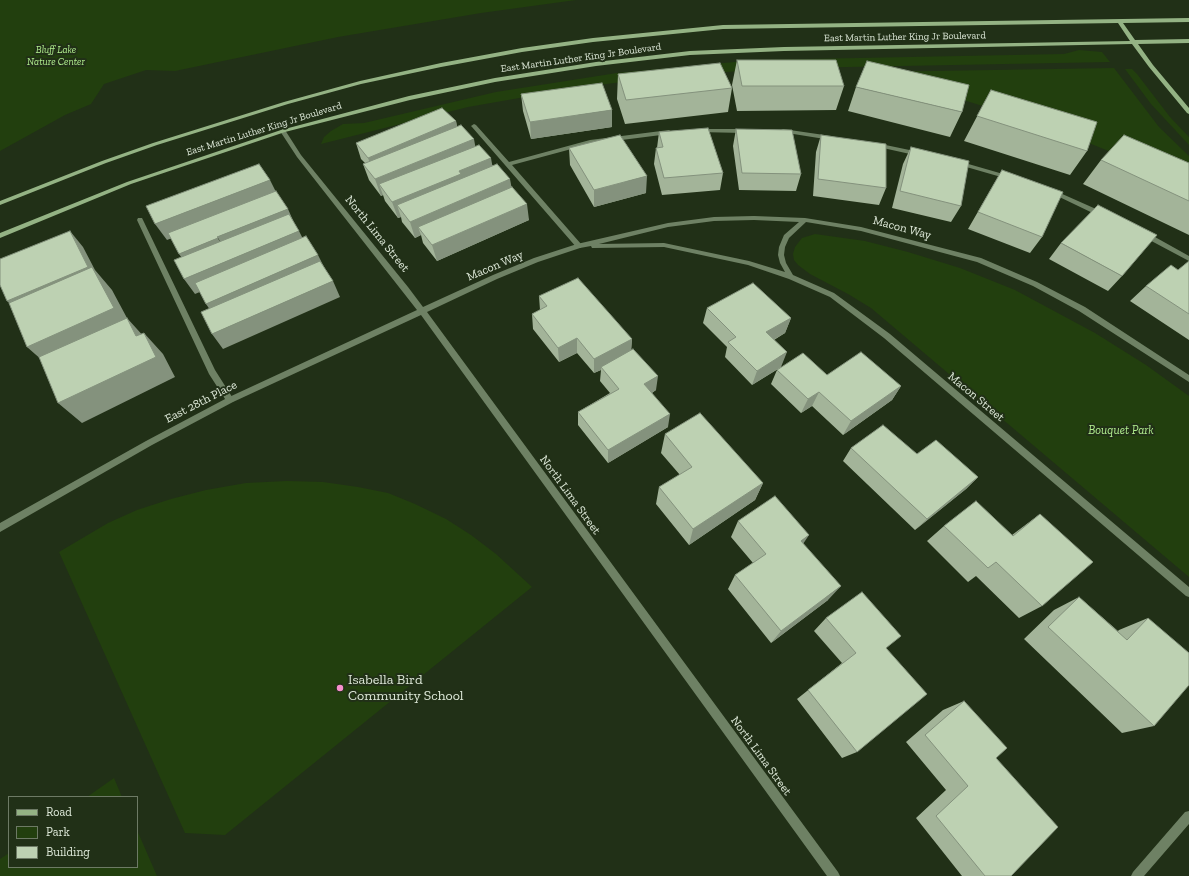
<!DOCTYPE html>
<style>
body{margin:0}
#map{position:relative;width:1189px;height:876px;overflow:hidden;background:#213017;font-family:"Zilla Slab",serif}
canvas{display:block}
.legend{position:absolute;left:8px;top:796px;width:130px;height:72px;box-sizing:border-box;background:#213017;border:1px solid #6d7a65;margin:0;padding:5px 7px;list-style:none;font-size:12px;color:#dee9d9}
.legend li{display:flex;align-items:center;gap:8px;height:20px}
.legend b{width:20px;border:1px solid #6d7a65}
</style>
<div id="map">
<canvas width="1189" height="876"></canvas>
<ul class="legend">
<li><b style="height:5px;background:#94b384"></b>Road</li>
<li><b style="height:11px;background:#223f0e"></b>Park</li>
<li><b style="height:11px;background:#bdd1b2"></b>Building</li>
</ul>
</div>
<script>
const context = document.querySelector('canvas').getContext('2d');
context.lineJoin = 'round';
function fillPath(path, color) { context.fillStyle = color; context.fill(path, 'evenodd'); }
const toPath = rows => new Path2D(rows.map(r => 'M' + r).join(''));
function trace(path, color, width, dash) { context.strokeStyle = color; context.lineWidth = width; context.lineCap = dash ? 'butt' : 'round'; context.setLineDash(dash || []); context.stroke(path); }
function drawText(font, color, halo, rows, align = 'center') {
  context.font = font + ' "Zilla Slab",serif'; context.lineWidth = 4; context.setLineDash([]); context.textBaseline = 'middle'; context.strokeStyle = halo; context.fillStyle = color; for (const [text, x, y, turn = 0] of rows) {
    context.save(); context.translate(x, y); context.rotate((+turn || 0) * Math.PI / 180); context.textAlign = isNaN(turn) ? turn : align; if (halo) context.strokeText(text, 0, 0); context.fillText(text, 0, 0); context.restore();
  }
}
const green = toPath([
 [0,0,576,0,481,13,338,37,175,71,146,70,104,84,91,104,65,115,0,151],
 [1079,50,1102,52,1110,62,796,68,708,73,638,80,582,87,468,107,321,144,324,137,331,131,343,124,364,123,496,92,617,73,756,60,1064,54],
 [1114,68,1159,127,1189,156,1189,186,1131,160,1044,125,873,72],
 [1125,69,1132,69,1137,74,1170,117,1189,137,1189,145,1151,104],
 [815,234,865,241,908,252,960,268,1015,290,1095,333,1146,365,1189,396,1189,577,871,308,848,294,810,274,798,265,794,260,793,254,795,247,802,238],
 [287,481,323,482,358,487,388,493,415,504,446,519,471,535,496,554,532,587,225,835,185,833,59,552,108,523,137,510,171,499,206,490,246,483],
 [114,778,122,797,87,797],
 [137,830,157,876,0,876,0,859,9,853,9,867,137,867]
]);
const lane = toPath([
 [474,124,476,125,509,162,590,140,669,130,672,132,669,134,590,144,512,165,581,244,581,248,577,248,472,127,471,126,474,124],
 [699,129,745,129,748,131,745,133,697,132,697,130,699,129],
 [783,129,831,136,834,138,831,140,781,132,781,130,783,129],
 [876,143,919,152,922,154,919,156,874,146,873,145,876,143],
 [958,161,1010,176,1011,177,1008,179,956,164,956,162,958,161],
 [1051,189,1105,213,1106,215,1103,217,1101,217,1049,192,1049,190,1051,189],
 [138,218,142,218,143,220,215,370,234,400,233,402,227,402,209,374,137,220,138,218],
 [1142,232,1146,232,1189,256,1189,261,1142,236,1142,232]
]);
const street = toPath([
 [283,129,285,130,301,155,408,287,423,307,493,275,534,258,577,244,668,223,714,217,754,216,805,218,861,227,981,258,1037,282,1085,307,1189,375,1189,382,1079,311,1033,286,977,262,861,231,806,222,789,238,785,247,784,255,786,263,793,275,834,293,890,334,1189,587,1189,597,1186,596,884,338,830,297,789,279,748,265,664,247,594,248,592,248,591,246,580,248,538,262,497,279,427,312,838,872,840,876,827,876,421,315,233,402,152,445,0,532,0,523,146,441,227,398,417,310,297,157,280,131,283,129],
 [754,220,799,222,784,235,779,247,778,255,780,263,785,272,749,261,664,243,599,244,668,227,714,221,754,220],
 [1189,811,1189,824,1144,876,1131,876,1133,872,1185,812,1189,811]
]);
const secondary = toPath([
 [1189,18,1189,22,1123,23,1135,40,1189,39,1189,43,1138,44,1153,65,1189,108,1189,114,1187,113,1149,67,1132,44,784,51,690,55,596,66,495,82,410,100,285,132,131,184,0,238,0,233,127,182,281,130,409,96,495,78,596,62,690,51,784,47,1130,41,1118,23,723,29,593,42,522,52,441,67,361,84,288,104,157,145,106,163,0,205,0,201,102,161,153,143,284,102,360,81,441,63,522,48,593,38,723,25,1189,18]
]);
const wall = toPath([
 [737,60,844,86,836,110,737,111,732,85],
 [618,74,732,88,728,112,625,124,617,99],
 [856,87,962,112,950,137,848,111],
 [991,90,1087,151,1070,175,964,141],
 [521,94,612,127,531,139,523,111],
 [456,121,457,127,475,146,512,187,529,220,437,261,423,243,421,235,415,238,402,222,401,217,398,218,385,201,383,195,381,196,369,180,363,164,365,163,361,159,356,143],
 [736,129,801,174,796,191,739,190,733,146],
 [659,132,723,173,720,190,662,195,654,164,656,148,657,148],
 [821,135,886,188,879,205,813,196,816,152],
 [911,147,961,206,951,222,892,208,903,164],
 [569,148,646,193,594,207,570,165],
 [1101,160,1189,163,1189,235,1083,184],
 [1002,170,1042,237,1030,253,968,229],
 [1061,243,1122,276,1108,291,1049,259],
 [1189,261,1189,340,1130,301,1146,286,1178,270],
 [539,296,632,339,631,350,656,390,652,393,668,427,608,463,578,425,578,412,610,393,600,381,601,370,594,373,577,353,559,362,533,329,532,314,540,310],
 [707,308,791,318,785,333,774,340,781,367,827,375,901,386,892,400,843,435,812,406,801,413,771,384,777,370,778,369,752,385,725,357,727,347,703,323],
 [665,434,763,483,755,500,689,545,656,504,659,487,680,475,661,453],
 [851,448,917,454,978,477,966,489,915,530,843,461],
 [1040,514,1042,606,1019,618,976,576,968,582,927,541,944,526,1012,535],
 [738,521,803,544,828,600,771,643,728,589,735,575,753,563,731,537],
 [1079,597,1118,631,1119,630,1148,618,1154,726,1122,733,1024,639,1054,610],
 [826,618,886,648,857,752,842,758,797,699,842,663,814,631],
 [964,701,996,758,1011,876,962,876,916,818,946,790,906,742,943,710]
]);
const shadedWall = toPath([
 [612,110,612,127,531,139,530,122],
 [456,121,459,138,374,174,368,158],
 [474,139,477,156,379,184,383,195,381,196,375,179],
 [491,158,494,175,397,205,401,217,398,218,392,202,459,171],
 [647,176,646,193,594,207,594,190],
 [510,179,513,195,418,227,421,235,415,238,410,222],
 [270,180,278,196,167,240,155,224],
 [527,204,529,220,437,261,432,245],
 [288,209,295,225,227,253,217,237],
 [70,231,83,247,95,270,112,290,127,318,146,339,144,333,163,354,175,377,82,423,58,403,51,368,27,347,23,317,7,301],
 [299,231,307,247,195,294,184,279],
 [218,238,228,254,190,269,179,254],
 [318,255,326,271,217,320,206,304],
 [333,281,340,297,223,349,212,334],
 [791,318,785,333,761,347,766,332],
 [577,338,577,353,559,362,558,348],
 [632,339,631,353,601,367,601,370,594,373,594,359],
 [787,352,781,367,752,385,757,371],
 [658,376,656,390,642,398,644,384],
 [901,386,892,400,843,435,851,421],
 [819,392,812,406,801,413,808,399],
 [670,414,668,427,608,463,608,450],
 [978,477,966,489,915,530,927,519],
 [763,483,755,500,689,545,693,529],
 [809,535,799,550,801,541],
 [841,586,828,600,771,643,781,631]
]);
const building = toPath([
 [737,60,836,60,844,86,742,86,737,60],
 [867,61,969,85,962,112,856,87,867,61],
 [720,63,732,88,626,100,618,74,720,63],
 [602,83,612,110,530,122,521,94,602,83],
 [991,90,1097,122,1087,151,977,116,991,90],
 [442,108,456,121,368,158,356,143,442,108],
 [461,125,474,139,375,179,363,164,461,125],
 [708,128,723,173,664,178,656,148,663,147,659,132,708,128],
 [736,129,792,130,801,174,742,173,736,129],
 [620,135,647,176,594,190,569,148,620,135],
 [821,135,886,144,886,188,818,179,821,135],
 [1124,135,1189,163,1189,201,1101,160,1124,135],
 [479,145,491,158,459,171,461,174,392,202,379,184,479,145],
 [911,147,969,161,961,206,900,191,911,147],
 [259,164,270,180,155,224,146,206,259,164],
 [497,164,510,179,410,222,397,205,497,164],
 [1002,170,1063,192,1042,237,978,212,1002,170],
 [512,187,527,204,432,245,418,227,512,187],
 [276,191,288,209,217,237,218,238,179,254,168,233,276,191],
 [1098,205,1157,235,1122,276,1061,243,1098,205],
 [289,214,299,231,184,279,174,260,289,214],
 [70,231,88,267,7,301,0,285,0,259,70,231],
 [306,236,318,255,206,304,195,283,306,236],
 [320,261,333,281,212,334,201,312,320,261],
 [1189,261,1189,314,1146,286,1171,265,1178,270,1189,261],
 [92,267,114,308,27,347,9,303,92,267],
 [578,278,632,339,594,359,577,338,558,348,532,314,547,306,539,296,578,278],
 [753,283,791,318,766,332,787,352,757,371,728,342,736,337,707,308,753,283],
 [127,318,136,336,144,333,156,357,58,403,39,357,127,318],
 [633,349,658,376,644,384,670,414,608,450,578,412,619,389,601,367,633,349],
 [861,352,901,386,851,421,819,392,808,399,777,370,803,353,827,375,861,352],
 [700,413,763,483,693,529,659,487,692,467,665,434,700,413],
 [883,425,917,454,936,440,978,477,927,519,851,448,883,425],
 [775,496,809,535,801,541,841,586,781,631,735,575,766,554,738,521,775,496],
 [976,501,1013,536,1040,514,1093,562,1042,606,996,562,988,568,944,526,976,501],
 [862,592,901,636,886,648,927,694,857,752,808,690,856,653,826,618,862,592],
 [1079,597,1127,640,1148,618,1189,653,1189,685,1154,726,1048,627,1079,597],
 [964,701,1007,748,996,758,1058,827,1011,876,985,876,936,816,968,786,925,735,964,701]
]);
const markers = [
 [340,688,4,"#f790cd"]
];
const farStreetnames = [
 ["East Martin Luther King Jr Boulevard",905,37,-1],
 ["East Martin Luther King Jr Boulevard",581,58,-8],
 ["East Martin Luther King Jr Boulevard",264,129,-17]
];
const farParknames = [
 ["Bluff Lake",56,50],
 ["Nature Center",56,62]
];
const streetNames = [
 ["Macon Way",902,228,15],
 ["North Lima Street",377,234,51],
 ["Macon Way",495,266,-23],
 ["Macon Street",976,397,40],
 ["East 28th Place",201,402,-27],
 ["North Lima Street",570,495,54],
 ["North Lima Street",761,756,54]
];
const parkNames = [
 ["Bouquet Park",1121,431]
];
const nearPoinames = [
 ["Isabella Bird",348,680],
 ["Community School",348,696]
];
fillPath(green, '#223f0e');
fillPath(lane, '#6e8164');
fillPath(street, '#6e8164');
fillPath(secondary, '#94b384');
fillPath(wall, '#a3b499');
fillPath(shadedWall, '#84927d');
fillPath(building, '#bdd1b2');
trace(building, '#84927d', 1);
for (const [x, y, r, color] of markers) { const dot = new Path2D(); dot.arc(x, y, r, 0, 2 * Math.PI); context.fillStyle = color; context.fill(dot); trace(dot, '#213017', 1.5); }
drawText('10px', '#dee9d9', '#213017', farStreetnames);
drawText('italic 10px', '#b2ee90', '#213017', farParknames);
drawText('12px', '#dee9d9', '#213017', streetNames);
drawText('italic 12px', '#b2ee90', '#213017', parkNames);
drawText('14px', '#dee9d9', '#213017', nearPoinames, 'left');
</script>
